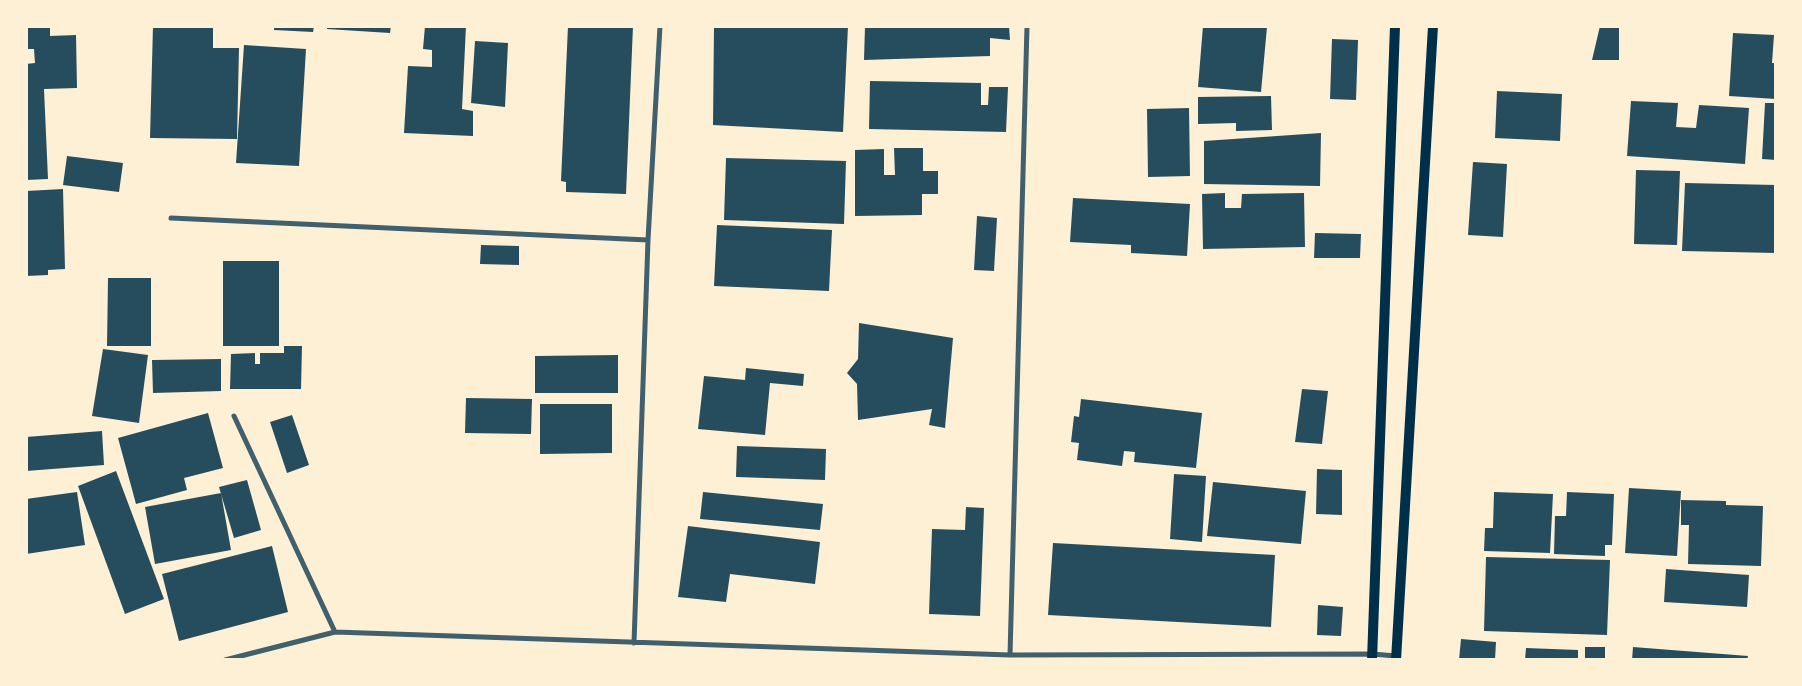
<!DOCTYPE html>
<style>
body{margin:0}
#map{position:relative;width:1802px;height:686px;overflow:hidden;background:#fdf0d5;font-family:Ubuntu,sans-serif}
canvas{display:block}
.frame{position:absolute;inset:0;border:28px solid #fdf0d5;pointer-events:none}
</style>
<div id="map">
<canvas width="1802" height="686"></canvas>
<div class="frame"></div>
</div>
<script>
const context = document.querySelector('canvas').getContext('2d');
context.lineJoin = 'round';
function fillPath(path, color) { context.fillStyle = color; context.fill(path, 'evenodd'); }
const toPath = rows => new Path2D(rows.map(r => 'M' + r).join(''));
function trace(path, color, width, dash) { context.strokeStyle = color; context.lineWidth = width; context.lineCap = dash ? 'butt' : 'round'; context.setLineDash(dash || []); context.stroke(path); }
const building = toPath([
 [26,26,50,26,50,36,76,35,77,88,44,89,48,179,26,180,26,64,35,63,34,49,26,49],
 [153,26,213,26,213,48,239,48,237,139,150,138],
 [274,26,314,26,313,32,274,30],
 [327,26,391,26,390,33,327,29],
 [425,26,466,26,462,109,473,111,473,136,404,133,408,66,432,67,432,50,423,49],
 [568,26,633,26,626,194,566,192,566,182,561,181],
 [714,26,848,26,843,132,713,125],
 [865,26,1009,26,1010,40,990,38,990,56,864,60],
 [1203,26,1267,27,1261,92,1198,87],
 [1600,26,1619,26,1619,60,1592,60],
 [1733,33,1774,35,1772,63,1776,63,1776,99,1729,96],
 [1332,39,1358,40,1356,100,1330,99],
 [475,41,508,43,505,107,471,103],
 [244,45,306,49,299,166,236,163],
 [870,81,981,83,981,105,988,105,989,87,1008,87,1006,132,869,129],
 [1497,91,1562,94,1560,141,1495,138],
 [1271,96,1272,130,1236,131,1236,123,1198,124,1198,97],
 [1631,101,1678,103,1676,127,1696,128,1699,105,1749,108,1745,164,1627,156],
 [1765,103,1776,103,1776,160,1762,159],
 [1189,108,1190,176,1148,177,1147,109],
 [1321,133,1320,186,1204,184,1204,141],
 [894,148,923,148,923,171,938,171,938,194,922,194,922,215,855,216,855,150,884,149,884,175,895,175],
 [67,156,123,163,119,192,63,185],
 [726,158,846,161,844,224,724,220],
 [1473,162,1507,164,1503,237,1468,235],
 [1636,170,1680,171,1677,245,1634,244],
 [1685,183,1776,185,1776,253,1682,251],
 [63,189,65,269,48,270,48,275,26,276,26,191],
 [1225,193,1225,208,1241,208,1242,194,1304,193,1305,247,1203,249,1202,194],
 [1073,198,1190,204,1187,256,1131,253,1131,245,1070,242],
 [977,216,997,218,994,271,974,270],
 [717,225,832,230,829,291,714,286],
 [1315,233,1361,234,1360,258,1314,258],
 [481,245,519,246,519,265,480,264],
 [223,261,279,261,279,346,223,346],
 [108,278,151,278,151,346,107,346],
 [859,323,953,338,945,428,929,425,932,409,858,420,857,384,847,373,858,359],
 [284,346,302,346,301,389,230,389,231,354,255,353,255,364,260,364,260,353,284,353],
 [103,349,148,355,139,423,92,416],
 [618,355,618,393,535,393,535,356],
 [221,359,221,391,153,393,152,360],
 [746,368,804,374,803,386,770,383,765,435,698,429,704,376,745,380],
 [1302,389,1328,391,1322,444,1295,442],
 [466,398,532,399,531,434,465,433],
 [1081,399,1202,413,1196,468,1134,462,1135,452,1124,451,1122,466,1077,460,1079,443,1071,442,1074,416,1079,417],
 [540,404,612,404,612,453,540,454],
 [208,413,223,468,184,478,187,490,136,504,118,438],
 [292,415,309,465,287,473,270,422],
 [102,431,104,465,26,471,26,437],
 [737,446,826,449,825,480,736,477],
 [1317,469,1342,470,1342,515,1316,514],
 [116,471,164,599,125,614,78,486],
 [1174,474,1206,476,1202,542,1170,539],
 [247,480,261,530,234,538,219,487],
 [1213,482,1306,491,1301,544,1207,536],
 [1629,488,1681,491,1677,556,1625,553],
 [77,492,85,545,26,554,26,499],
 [703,492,823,504,820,530,700,519],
 [1494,492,1553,494,1550,553,1484,551,1485,528,1493,528],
 [1567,492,1614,494,1612,545,1605,545,1605,556,1554,554,1555,516,1566,516],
 [221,493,231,550,155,564,145,507],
 [1681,500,1726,501,1726,505,1763,506,1761,566,1688,564,1689,525,1681,525],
 [966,507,984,508,980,616,929,614,932,529,965,530],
 [688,526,820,542,815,584,730,574,726,602,678,597],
 [1053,543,1275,555,1271,627,1048,615],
 [272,546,288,612,179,641,162,574],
 [1486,557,1610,560,1607,635,1484,631],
 [1666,569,1749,575,1747,607,1664,602],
 [1318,605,1343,607,1341,636,1317,635],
 [1461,639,1496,642,1495,660,1459,660],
 [1585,647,1605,647,1605,660,1585,660],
 [1633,647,1748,656,1747,660,1632,660],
 [1526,648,1578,650,1578,660,1525,660]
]);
const minor = toPath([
 [171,218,648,240],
 [234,416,335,632],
 [634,643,648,240,660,26],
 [1010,655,1027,26],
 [225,660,335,632,1010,655,1372,654,1396,656]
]);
const secondary = toPath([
 [1372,660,1395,26],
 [1396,660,1433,26]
]);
fillPath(building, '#264d5e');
trace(minor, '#3f606c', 5);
trace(secondary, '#003049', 10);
</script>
